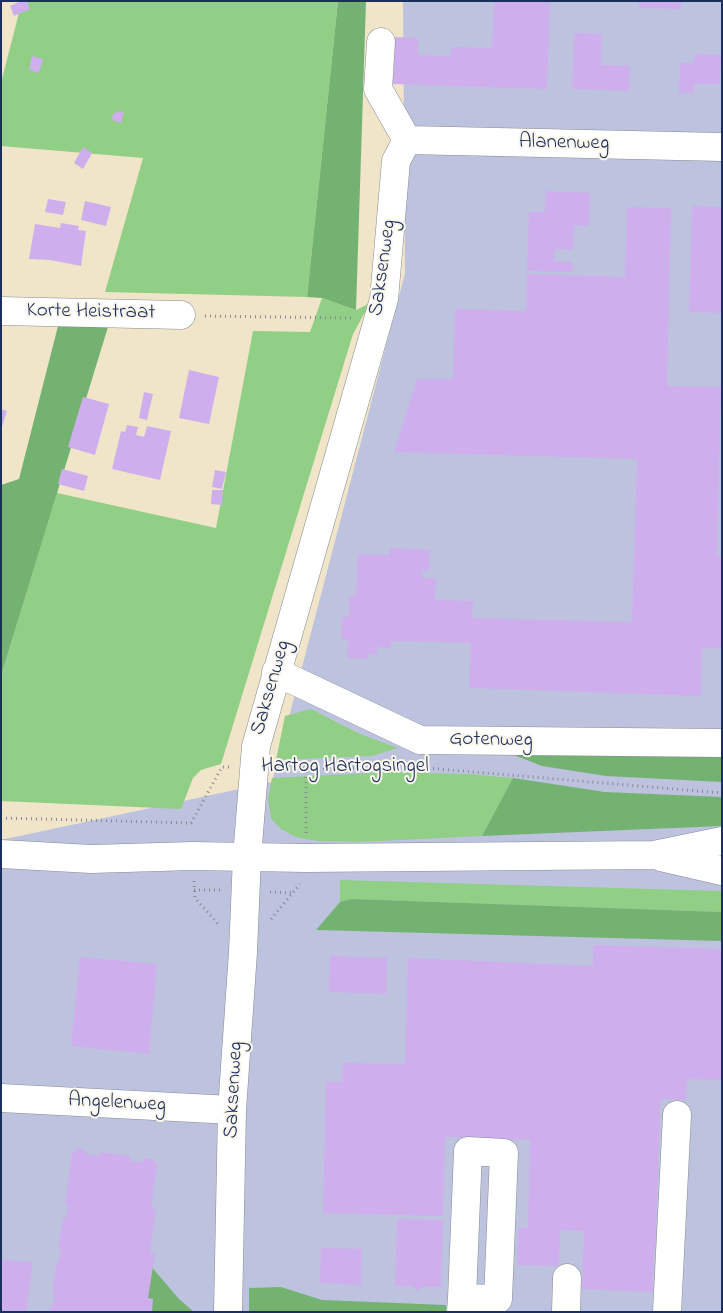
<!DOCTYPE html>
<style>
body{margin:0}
#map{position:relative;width:723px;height:1313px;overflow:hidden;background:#f1e5c9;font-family:"Indie Flower",sans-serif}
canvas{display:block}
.frame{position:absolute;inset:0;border:2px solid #1b2f5e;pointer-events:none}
</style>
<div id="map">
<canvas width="723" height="1313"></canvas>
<div class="frame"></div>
</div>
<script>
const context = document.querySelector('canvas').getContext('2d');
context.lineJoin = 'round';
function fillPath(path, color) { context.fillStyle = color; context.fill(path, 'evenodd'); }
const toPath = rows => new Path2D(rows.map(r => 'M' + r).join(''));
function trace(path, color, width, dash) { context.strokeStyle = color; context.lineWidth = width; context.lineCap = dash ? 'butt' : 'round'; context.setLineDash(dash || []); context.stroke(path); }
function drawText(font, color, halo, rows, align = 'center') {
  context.font = font + ' "Indie Flower",sans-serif'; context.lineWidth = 4; context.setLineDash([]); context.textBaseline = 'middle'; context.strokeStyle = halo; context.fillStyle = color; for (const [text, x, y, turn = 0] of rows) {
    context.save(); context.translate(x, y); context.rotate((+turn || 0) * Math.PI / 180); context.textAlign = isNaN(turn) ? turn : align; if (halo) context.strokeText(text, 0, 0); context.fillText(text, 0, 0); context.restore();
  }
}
const industrial = toPath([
 [403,1,722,1,722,1312,1,1312,1,840,272,782,405,273]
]);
const green = toPath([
 [22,1,338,1,307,297,105,292,143,158,1,146,1,83],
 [322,298,356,310,370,303,353,334,221,764,201,770,193,778,181,809,1,801,1,676,57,493,216,528,253,331,310,332],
 [311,709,360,734,398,748,372,756,276,760,285,716],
 [392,772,467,774,513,778,482,836,359,842,317,841,296,837,281,829,271,818,268,799,272,778],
 [340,880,722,891,722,912,351,899,340,902]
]);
const forest = toPath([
 [338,1,366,1,356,310,322,298,307,297],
 [58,326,108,327,1,676,1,485,19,479],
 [501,750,722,757,722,782,606,776,542,766],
 [513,778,605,792,722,797,722,826,482,836],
 [351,899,722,912,722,941,316,930,340,902],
 [137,1250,179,1299,194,1312,132,1312],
 [281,1287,322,1300,446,1305,446,1312,249,1312,249,1288]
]);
const building = toPath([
 [21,1,27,1,30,9,14,16,10,6],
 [494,1,550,1,547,89,393,84,394,37,418,38,418,55,451,56,451,47,492,48],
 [639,1,681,1,681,9,639,8],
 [574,33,602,34,601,65,630,66,629,91,572,89],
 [694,54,721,55,720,84,694,84,694,93,679,93,680,63,694,63],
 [32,56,43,59,39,73,29,70],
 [119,111,124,112,121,123,112,120,113,114],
 [83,147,92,153,83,169,74,163],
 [546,191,590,193,589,226,574,225,573,250,555,249,554,261,573,262,572,272,527,271,529,212,545,212],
 [48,199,66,202,63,215,45,212],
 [85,201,111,207,106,226,81,220],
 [692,206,722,207,722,313,689,312],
 [627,207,671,208,667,386,721,387,717,556,722,556,722,648,702,648,701,696,469,688,471,643,391,641,391,648,377,647,377,654,368,654,368,659,347,658,348,639,341,639,342,617,349,617,349,596,356,596,358,554,390,555,390,548,430,550,429,571,422,570,422,578,436,578,435,600,473,601,472,618,632,622,637,459,394,452,417,379,453,379,455,309,526,311,527,274,625,277],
 [61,223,79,226,78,230,86,231,81,266,50,260,29,259,35,224,60,228],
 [189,370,219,377,209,424,179,418],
 [144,392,153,394,147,420,139,418],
 [83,397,109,404,95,455,68,447],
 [1,409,7,411,2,427,1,427],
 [127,425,138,427,136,435,144,437,147,426,171,431,160,480,112,469,121,431,125,432],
 [62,469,88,476,84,491,58,484],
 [215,470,226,472,222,489,212,487],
 [212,490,223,490,222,505,211,504],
 [593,945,722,949,722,1080,687,1079,686,1100,660,1099,656,1237,661,1237,660,1247,654,1247,653,1292,582,1289,584,1231,560,1230,559,1266,517,1265,518,1228,528,1228,530,1140,445,1137,443,1216,323,1213,326,1082,342,1082,343,1063,405,1064,408,958,593,966],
 [330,956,387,958,386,994,329,992],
 [80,957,157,964,149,1054,71,1046],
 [76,1148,86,1150,86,1154,99,1156,100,1152,131,1156,130,1161,143,1162,144,1158,155,1160,154,1164,157,1164,151,1208,156,1209,150,1253,155,1254,148,1298,153,1299,152,1312,49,1312,50,1306,53,1306,55,1293,52,1293,57,1262,59,1262,61,1249,58,1249,63,1218,66,1218,68,1205,65,1205,72,1152,75,1153],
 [397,1219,443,1220,441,1287,421,1287,418,1291,411,1286,395,1286],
 [321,1248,362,1249,361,1285,320,1283],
 [1,1260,33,1262,26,1312,1,1312]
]);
const path = toPath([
 [205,316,351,318],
 [278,768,426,768,722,793],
 [1,818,191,823,222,767,230,767],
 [306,833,306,769],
 [194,881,195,898,218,924],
 [194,890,221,890],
 [270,892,293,893],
 [271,919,300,884]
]);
const minor = toPath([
 [381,42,378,89,407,140],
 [407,140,722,147],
 [1,311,181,315],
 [276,672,420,740,722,743],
 [1,854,91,859,193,856,306,858,654,855,722,841],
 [661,857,722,871],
 [1,1098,232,1110],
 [228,1312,232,1110,243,952,247,857,256,746,384,299,396,161,407,140],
 [461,1312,462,1298,468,1151,504,1153,498,1299,462,1298],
 [566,1312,567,1278],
 [667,1312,677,1115]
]);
const streetNames = [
 ["Alanenweg",564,144,1],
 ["Saksenweg",384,268,-82],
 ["Korte Heistraat",91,313,1],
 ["Saksenweg",272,688,-74],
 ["Gotenweg",491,741,1],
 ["Hartog Hartogsingel",345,768],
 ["Saksenweg",235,1090,-87],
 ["Angelenweg",117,1104,3]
];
fillPath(industrial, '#bdc3de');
fillPath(green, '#90cf85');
fillPath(forest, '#74b272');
fillPath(building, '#cfaeed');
trace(minor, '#868a94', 29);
trace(path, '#868a94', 3, [1, 4]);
trace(minor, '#fff', 28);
drawText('21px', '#1b2f5e', '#fbf7ec', streetNames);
</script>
